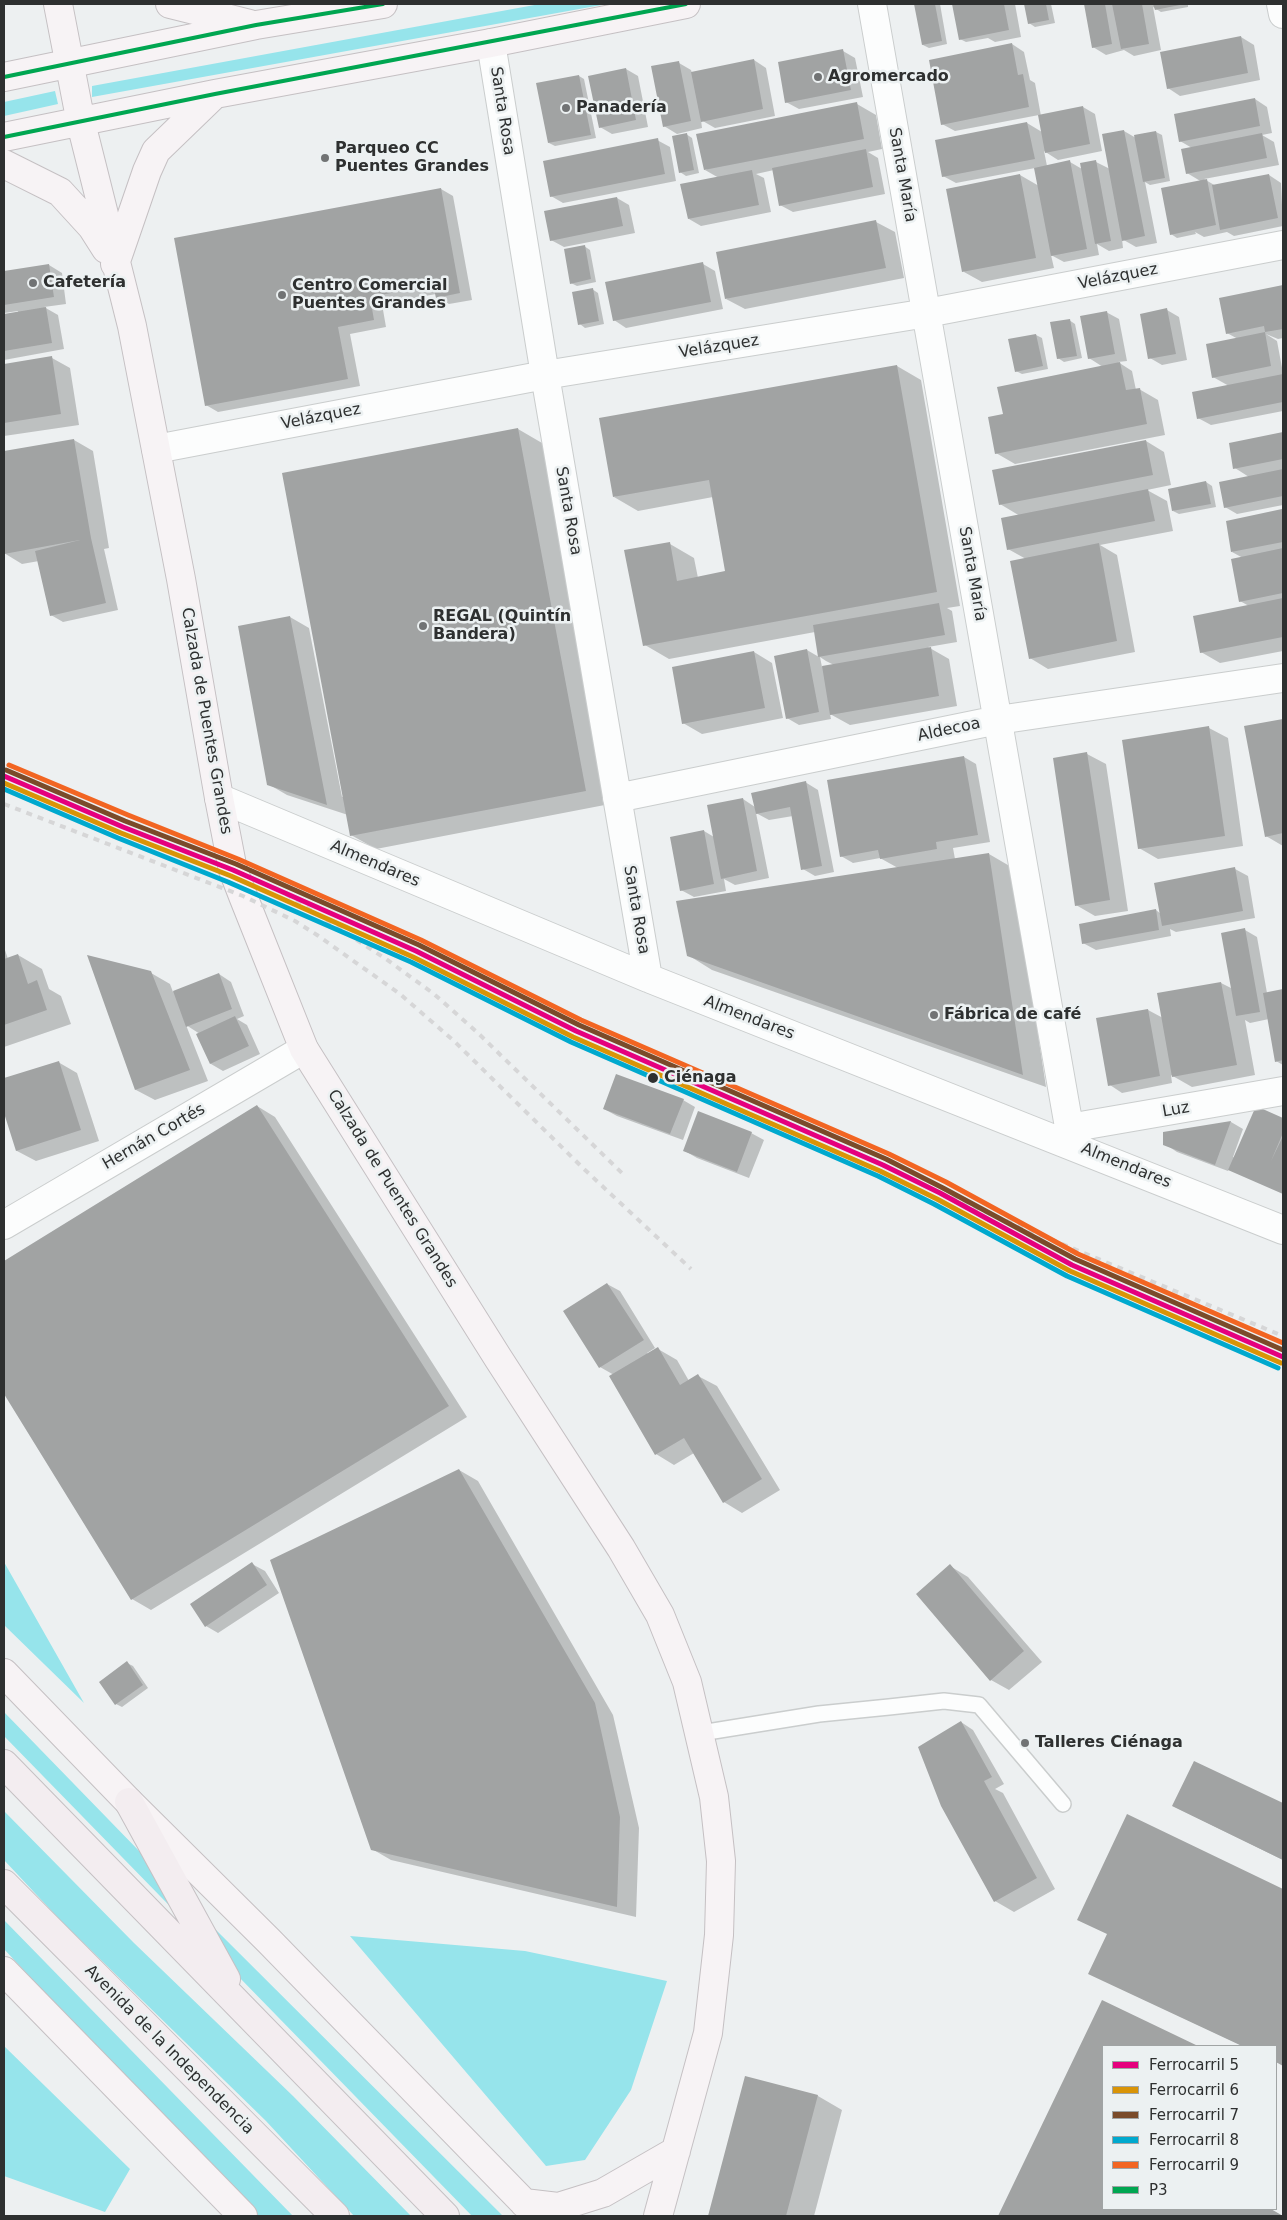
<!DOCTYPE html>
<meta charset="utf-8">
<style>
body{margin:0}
#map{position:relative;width:1287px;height:2220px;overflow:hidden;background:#edf0f1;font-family:"DejaVu Sans",sans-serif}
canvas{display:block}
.frame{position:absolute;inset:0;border:5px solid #2e3030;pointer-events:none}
.legend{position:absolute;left:1102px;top:2045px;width:175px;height:165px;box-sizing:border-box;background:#ecf1f2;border:1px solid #a0a4a4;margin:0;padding:6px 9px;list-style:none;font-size:15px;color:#2e3030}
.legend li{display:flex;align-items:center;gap:10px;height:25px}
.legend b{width:25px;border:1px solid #a0a4a4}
</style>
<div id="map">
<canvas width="1287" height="2220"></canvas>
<div class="frame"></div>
<ul class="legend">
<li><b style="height:6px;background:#e5007d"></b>Ferrocarril 5</li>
<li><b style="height:6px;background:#d99407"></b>Ferrocarril 6</li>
<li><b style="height:6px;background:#7a4b2a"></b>Ferrocarril 7</li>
<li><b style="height:6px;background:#00a9ce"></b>Ferrocarril 8</li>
<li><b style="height:6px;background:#f26522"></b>Ferrocarril 9</li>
<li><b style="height:6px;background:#00a651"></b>P3</li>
</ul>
</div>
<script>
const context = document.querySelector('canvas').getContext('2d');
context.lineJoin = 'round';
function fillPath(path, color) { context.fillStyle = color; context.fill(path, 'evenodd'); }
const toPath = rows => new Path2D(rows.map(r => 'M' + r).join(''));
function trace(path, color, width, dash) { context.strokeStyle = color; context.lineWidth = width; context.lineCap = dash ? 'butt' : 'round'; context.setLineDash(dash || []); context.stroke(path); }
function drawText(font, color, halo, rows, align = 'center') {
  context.font = font + ' "DejaVu Sans",sans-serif'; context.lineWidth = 5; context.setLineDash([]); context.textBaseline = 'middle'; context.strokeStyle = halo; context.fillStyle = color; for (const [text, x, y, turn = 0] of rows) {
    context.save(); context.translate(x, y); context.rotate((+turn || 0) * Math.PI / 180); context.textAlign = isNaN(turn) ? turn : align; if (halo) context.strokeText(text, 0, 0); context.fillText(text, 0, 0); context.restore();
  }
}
const green = toPath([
 [540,4,607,4,92,97,92,86],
 [55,91,58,104,4,116,4,102],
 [4,1562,84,1703,4,1625],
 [4,1712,212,1926,503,2216,472,2216,4,1736],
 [4,1811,134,1943,293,2096,411,2216,354,2216,266,2121,62,1922,4,1860],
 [4,1920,293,2216,259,2216,139,2094,4,1949],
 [350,1936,525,1951,667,1981,631,2090,585,2160,546,2166],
 [4,2046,130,2169,105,2212,4,2176]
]);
const shadow = toPath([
 [915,4,940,4,947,44,929,48,923,45],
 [953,4,1015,4,1021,37,995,42,988,38,966,42,960,39],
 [1025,4,1051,4,1055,23,1035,27,1029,23],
 [1085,4,1188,4,1188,7,1161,12,1153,7,1161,50,1134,56,1124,50,1106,55,1093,47],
 [1241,37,1254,45,1260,80,1180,96,1168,88],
 [1012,44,1024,52,1030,80,1035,83,1041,116,1083,107,1095,114,1102,151,1058,160,1044,151,1047,166,1070,162,1082,169,1096,162,1110,169,1103,135,1124,131,1136,138,1156,132,1162,135,1170,181,1150,185,1145,182,1157,243,1136,247,1122,239,1123,248,1109,251,1097,244,1099,255,1064,262,1051,255,1054,268,982,282,964,272,1020,175,1039,186,1035,168,956,183,943,176,1027,123,1042,132,1039,115,955,131,942,124],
 [843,51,855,58,863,97,799,109,786,102],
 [754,60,766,68,775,116,715,128,701,120,702,128,677,134,664,126,679,63,691,70,692,73],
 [626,69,638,76,648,127,612,134,600,127],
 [579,76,584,79,596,138,555,146,549,143],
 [1255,99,1267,107,1272,133,1262,135,1274,142,1279,165,1204,179,1216,186,1269,175,1281,183,1283,226,1234,236,1227,232,1204,237,1195,232,1196,234,1177,238,1171,234,1202,182,1187,173,1192,148,1180,141],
 [857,104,876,115,882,149,868,152,878,158,885,194,793,212,780,205,774,170,756,174,764,178,771,212,701,226,689,219,719,178,705,170],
 [686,134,692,138,699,173,686,176,680,172],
 [657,140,670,147,676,181,563,203,551,196],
 [441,189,453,196,472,300,449,304,437,297,436,294,382,304,386,327,350,334,360,386,218,412,206,405],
 [617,198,629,205,635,233,564,247,551,240],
 [876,222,895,232,904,278,745,309,726,299],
 [584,246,590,250,596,282,577,286,571,283],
 [703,264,715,271,723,309,626,328,614,320],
 [49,265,62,273,66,304,44,307,58,315,64,349,4,360,4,316,18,313,18,311,4,313,4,272],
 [1283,286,1283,338,1278,339,1266,334,1277,341,1283,373,1283,411,1211,425,1198,418,1229,386,1213,377,1238,339,1227,333,1221,299],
 [592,289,598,293,604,324,585,328,580,324],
 [1167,310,1179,317,1187,360,1162,365,1150,358],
 [1106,312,1119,319,1127,361,1118,362,1132,371,1136,390,1139,389,1158,400,1165,435,1015,464,996,453,1005,415,1103,367,1089,358],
 [1069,320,1075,324,1082,358,1064,362,1058,358],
 [1036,335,1042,338,1048,369,1022,374,1016,371],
 [52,358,70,368,79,425,4,436,4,365],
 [897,366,921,380,960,606,947,608,952,611,957,642,928,647,949,659,957,706,850,725,830,714,831,719,799,725,787,718,775,657,807,650,819,657,815,632,669,659,645,645,670,544,694,558,698,578,726,572,713,497,638,511,614,497],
 [820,657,826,661,834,665,822,667],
 [518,429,542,443,610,804,376,849,351,835,348,815,287,795,268,784,290,617,309,628,342,797,344,796],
 [1283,434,1283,505,1237,514,1225,507,1249,477,1235,468,1230,444],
 [74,440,93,451,109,548,104,549,118,610,63,622,51,615,39,561,22,564,4,553,4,453],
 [1146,441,1164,452,1171,485,1147,490,1167,501,1173,531,1100,545,1117,555,1135,652,1048,669,1030,658,1026,559,1008,549,1020,516,1000,504],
 [1206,482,1212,486,1216,507,1179,514,1173,511],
 [1281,511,1283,512,1283,651,1220,663,1201,652,1249,606,1240,601,1243,558,1232,552],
 [754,652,772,663,783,718,702,734,683,723],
 [1283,720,1283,846,1266,836,1246,727],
 [1209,728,1228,738,1243,846,1158,859,1139,848],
 [1087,754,1106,764,1128,911,1095,916,1076,905],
 [964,757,976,764,990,842,953,848,955,859,989,854,1013,868,1046,1087,712,970,688,955,898,868,880,858,853,863,841,856],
 [805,782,818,790,834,872,815,876,803,869,793,816,769,820,756,813,769,878,735,885,724,879,726,891,694,897,681,890,704,831,714,837,743,799,755,807],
 [1235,869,1248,876,1255,918,1176,932,1170,929,1171,936,1096,950,1083,943,1156,910,1161,914],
 [1245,930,1257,937,1267,993,1283,990,1283,1065,1276,1061,1269,1019,1250,1023,1245,1020,1255,1075,1192,1087,1171,1075,1172,1083,1122,1093,1110,1085,1148,1010,1163,1018,1158,994,1221,983,1233,989],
 [4,947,8,959,18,955,42,969,49,989,61,996,71,1024,4,1047],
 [151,973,170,984,173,992,219,974,231,982,244,1016,237,1019,247,1025,260,1054,223,1071,211,1064,200,1034,186,1025,208,1081,155,1100,136,1090],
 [58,1062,77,1073,99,1141,36,1161,17,1151,4,1109,4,1080],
 [683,1100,695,1107,683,1140,617,1116,604,1109],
 [257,1106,275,1117,467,1417,151,1610,132,1599,4,1391,4,1263],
 [1256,1108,1283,1119,1283,1193,1229,1169,1228,1171,1177,1152,1165,1144,1164,1133,1231,1122,1243,1129,1233,1157,1235,1158],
 [751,1133,764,1140,749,1178,697,1158,685,1151],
 [607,1284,620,1291,655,1348,647,1353,648,1355,658,1349,677,1360,689,1381,698,1376,717,1386,780,1490,742,1513,724,1502,694,1453,674,1465,656,1454,614,1375,600,1367,565,1312],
 [459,1470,478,1481,613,1715,639,1828,636,1917,391,1860,372,1849],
 [252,1564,265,1571,279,1593,218,1633,206,1626],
 [950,1566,968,1577,1042,1662,1009,1690,991,1680],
 [127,1663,133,1666,148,1688,122,1707,116,1704],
 [961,1722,973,1730,1004,1784,995,1789,1003,1793,1055,1889,1014,1912,995,1901],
 [1194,1762,1283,1805,1283,1860,1173,1806],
 [1127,1816,1283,1890,1283,2065,1276,2062,1276,2046,1243,2046,1096,1977,1109,1934],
 [1102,2002,1195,2046,1103,2046,1103,2209,1268,2209,1283,2216,1000,2216],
 [746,2078,818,2096,842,2110,814,2216,710,2216]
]);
const building = toPath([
 [914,4,935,4,942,41,922,45],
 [952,4,1004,4,1009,30,959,40],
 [1024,4,1046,4,1049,20,1028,24],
 [1084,4,1105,4,1112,44,1092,48],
 [1112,4,1142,4,1149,44,1121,49],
 [1153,4,1180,4,1180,5,1155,10],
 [1241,36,1248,73,1167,89,1160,52],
 [1012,43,1018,75,1023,74,1029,107,941,125,929,60],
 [843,49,851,90,785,103,778,62],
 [754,59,763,109,701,122,691,72],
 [679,61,691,121,663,127,651,66],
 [626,68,636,120,599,128,588,76],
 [579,75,591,135,548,143,536,83],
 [1255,98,1260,126,1179,142,1174,114],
 [857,102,864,139,704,170,696,134],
 [1083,106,1090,144,1045,153,1038,115],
 [1027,122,1035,159,942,177,935,140],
 [1124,130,1145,236,1122,241,1102,134],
 [1156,131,1165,178,1143,182,1134,135],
 [687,133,694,170,679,173,672,136],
 [1262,133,1267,158,1186,174,1181,149],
 [658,138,665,174,550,197,543,161],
 [866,149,873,187,779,206,772,168],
 [1070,160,1087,249,1051,256,1034,168],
 [1096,160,1111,241,1095,244,1080,163],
 [752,170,759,205,688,219,680,184],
 [1020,174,1036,258,962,272,946,189],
 [1269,174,1278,218,1220,230,1212,185],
 [1207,179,1216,225,1170,235,1161,188],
 [441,188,460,293,436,298,433,285,370,297,374,320,338,327,348,379,205,406,174,238],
 [617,197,623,226,550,241,544,211],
 [876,220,886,268,725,299,716,252],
 [585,245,591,279,570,284,564,249],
 [703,262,711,302,613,321,605,282],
 [49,264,54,297,4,305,4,271],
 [1283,285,1283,329,1265,332,1264,326,1226,334,1219,298],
 [593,288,599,321,578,325,572,292],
 [46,307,52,343,4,351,4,314],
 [1167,308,1176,354,1148,359,1140,314],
 [1107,311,1115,354,1088,359,1080,316],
 [1070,319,1077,356,1057,359,1050,322],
 [1265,332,1271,366,1212,378,1206,344],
 [1036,334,1043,366,1015,372,1008,339],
 [52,356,61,414,4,423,4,364],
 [1120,362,1126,390,1140,388,1147,424,995,454,988,417,1003,414,997,387],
 [897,365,937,592,643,646,624,550,670,542,677,581,725,571,709,480,613,497,599,418],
 [1283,374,1283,402,1197,419,1192,392],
 [518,428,586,791,350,836,282,473],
 [1283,432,1283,459,1233,469,1229,443],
 [74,439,91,538,106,603,50,616,35,551,80,540,4,554,4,451],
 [1146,440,1153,475,999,505,992,470],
 [1283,469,1283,496,1224,508,1219,482],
 [1206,481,1211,504,1172,511,1168,489],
 [1148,489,1155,521,1007,550,1001,518],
 [1282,509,1283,542,1231,552,1226,521],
 [1099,543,1117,641,1029,659,1010,561],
 [1283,548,1283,593,1239,602,1231,559],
 [1283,598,1283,637,1200,653,1193,616],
 [939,603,945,635,818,657,813,625],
 [290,616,327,805,267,785,238,626],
 [931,647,939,696,830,715,822,666],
 [807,649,819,712,786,719,774,656],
 [754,651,765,708,682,724,672,667],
 [1283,719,1283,833,1265,837,1244,726],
 [1209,726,1225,836,1138,849,1122,740],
 [1087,752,1110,900,1075,906,1053,758],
 [964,756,978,835,936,842,937,849,880,859,878,850,840,857,827,780],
 [806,781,822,866,801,870,790,807,756,814,751,793],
 [743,798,757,871,721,879,707,805],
 [704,830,714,884,680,891,670,837],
 [989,853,1023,1075,687,956,676,901],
 [1235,867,1243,911,1162,926,1154,883],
 [1156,909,1159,930,1082,944,1079,924],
 [1245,928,1260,1012,1236,1016,1221,933],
 [18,954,28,984,37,980,47,1010,4,1025,4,959],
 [87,955,151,971,190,1070,135,1090],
 [219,973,232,1009,186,1027,173,991],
 [1221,982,1237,1065,1172,1077,1157,993],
 [1283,989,1283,1060,1275,1062,1263,993],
 [1148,1009,1160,1076,1108,1086,1096,1018],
 [235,1016,249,1046,210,1064,196,1034],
 [59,1061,81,1130,16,1151,4,1113,4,1078],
 [616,1074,684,1099,670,1134,603,1109],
 [257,1105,449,1406,131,1600,4,1394,4,1261],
 [1256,1106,1283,1118,1283,1133,1271,1161,1283,1136,1283,1194,1228,1170],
 [698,1111,752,1132,737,1172,683,1151],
 [1231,1121,1215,1165,1163,1145,1163,1132],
 [607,1283,644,1340,599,1368,563,1311],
 [658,1347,680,1385,698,1374,762,1479,723,1503,684,1438,655,1455,609,1376],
 [459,1469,595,1703,620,1817,617,1907,371,1850,270,1560],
 [252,1562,267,1585,205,1627,190,1604],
 [950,1564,1024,1651,990,1681,916,1594],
 [127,1661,143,1685,115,1705,99,1682],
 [961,1721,992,1777,984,1781,1037,1878,994,1902,941,1806,918,1747],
 [1194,1761,1283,1803,1283,1860,1172,1806],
 [1127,1814,1283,1889,1283,2066,1276,2062,1276,2046,1242,2046,1088,1974,1107,1934,1077,1920],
 [1102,2000,1198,2046,1103,2046,1103,2209,1271,2209,1283,2216,998,2216],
 [745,2076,818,2095,786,2216,708,2216]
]);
const lane = toPath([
 [701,1733,819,1714,889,1707,944,1701,979,1705,1063,1804]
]);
const street = toPath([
 [872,4,1072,1144],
 [1281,4,1283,14],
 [491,43,545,375,648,978],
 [156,449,545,375,927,313,1283,245],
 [219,798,648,978,1283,1230],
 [617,798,998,720,1283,678],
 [1069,1128,1283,1091],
 [4,1225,304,1049]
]);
const primary = toPath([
 [58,4,81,123,132,326,181,579,219,798,233,870,243,896,304,1049,498,1358,621,1548,660,1615,687,1682,714,1797,721,1861,719,1935,708,2033,658,2216],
 [170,4,250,24],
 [4,77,256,25,383,4],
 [4,137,215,94,491,43,686,4],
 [4,164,60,192,92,227,106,249],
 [115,264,147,171,156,151,215,94],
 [4,1673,129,1802,269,1941,537,2216],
 [4,1971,243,2216],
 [524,2203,558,2207,603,2193,676,2151]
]);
const highway = toPath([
 [4,1764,445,2216],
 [129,1802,226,1979],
 [4,1884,335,2216]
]);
const rail = toPath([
 [4,804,243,896,295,921,317,935,400,994,454,1041,584,1169,691,1269],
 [286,894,386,959,434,994,479,1034,625,1176],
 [940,1193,1283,1336]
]);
const bus1 = toPath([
 [4,77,256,25,383,4],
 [4,137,215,94,686,4]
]);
const rail1 = toPath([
 [4,776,123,827,233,870,416,951,576,1031,883,1165,940,1193,1072,1265,1283,1357]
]);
const rail2 = toPath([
 [4,783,121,833,231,876,413,957,573,1037,880,1171,937,1199,1070,1271,1281,1363]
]);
const rail3 = toPath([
 [6,770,125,821,236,864,419,945,579,1025,886,1159,943,1188,1075,1259,1283,1350]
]);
const rail4 = toPath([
 [4,789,118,838,228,882,411,962,571,1042,878,1176,934,1204,1067,1276,1278,1368]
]);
const rail5 = toPath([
 [9,765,128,815,238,859,421,940,581,1020,889,1154,946,1182,1078,1254,1283,1343]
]);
const markers = [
 [818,77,5,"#717374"],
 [566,108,5,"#717374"],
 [325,158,5,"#717374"],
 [33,283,5,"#717374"],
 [282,295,5,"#717374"],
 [423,626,5,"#717374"],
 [934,1015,5,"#717374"],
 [653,1078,6,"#2e3030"],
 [1025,1743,5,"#717374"]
];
const poiNames = [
 ["Agromercado",828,77],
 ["Panadería",576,108],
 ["Parqueo CC",335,149],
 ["Puentes Grandes",335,167],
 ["Cafetería",43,283],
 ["Centro Comercial",292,286],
 ["Puentes Grandes",292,304],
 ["REGAL (Quintín",433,617],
 ["Bandera)",433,635],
 ["Fábrica de café",944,1015],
 ["Talleres Ciénaga",1035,1743]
];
const streetNames = [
 ["Santa Rosa",502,111,81],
 ["Santa María",902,175,80],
 ["Velázquez",1118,277,-11],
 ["Velázquez",719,347,-9],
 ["Velázquez",321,417,-11],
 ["Santa Rosa",568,511,80],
 ["Santa María",972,574,80],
 ["Calzada de Puentes Grandes",206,721,80],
 ["Aldecoa",949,730,-12],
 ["Almendares",375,864,23],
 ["Santa Rosa",636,910,80],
 ["Almendares",749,1018,21],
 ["Luz",1176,1110,-10],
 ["Hernán Cortés",154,1137,-30],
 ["Almendares",1126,1166,22],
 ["Calzada de Puentes Grandes",392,1189,58],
 ["Avenida de la Independencia",169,2050,45]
];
const stopNames = [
 ["Ciénaga",664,1078]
];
fillPath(green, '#96e4eb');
fillPath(shadow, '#0003');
fillPath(building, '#a1a3a3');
trace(lane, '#cacdcd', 18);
trace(street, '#cacdcd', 30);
trace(primary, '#c5c0c3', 30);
trace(highway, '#c5c0c3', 30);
trace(lane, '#fcfdfd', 15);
trace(street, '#fcfdfd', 28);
trace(primary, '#f7f3f5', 28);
trace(highway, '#f3edf0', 28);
trace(rail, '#d6d6d7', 4, [6, 6]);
trace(bus1, '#00a651', 4);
trace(rail1, '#e5007d', 5);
trace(rail2, '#d99407', 5);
trace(rail3, '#7a4b2a', 5);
trace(rail4, '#00a9ce', 5);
trace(rail5, '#f26522', 5);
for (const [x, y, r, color] of markers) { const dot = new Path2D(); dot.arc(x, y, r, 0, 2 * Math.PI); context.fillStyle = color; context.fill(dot); trace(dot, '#ecf1f2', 2); }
drawText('bold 16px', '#2e3030', '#ecf1f2', poiNames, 'left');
drawText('16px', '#2e3030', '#ecf1f2', streetNames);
drawText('bold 16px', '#2e3030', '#ecf1f2', stopNames, 'left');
</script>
